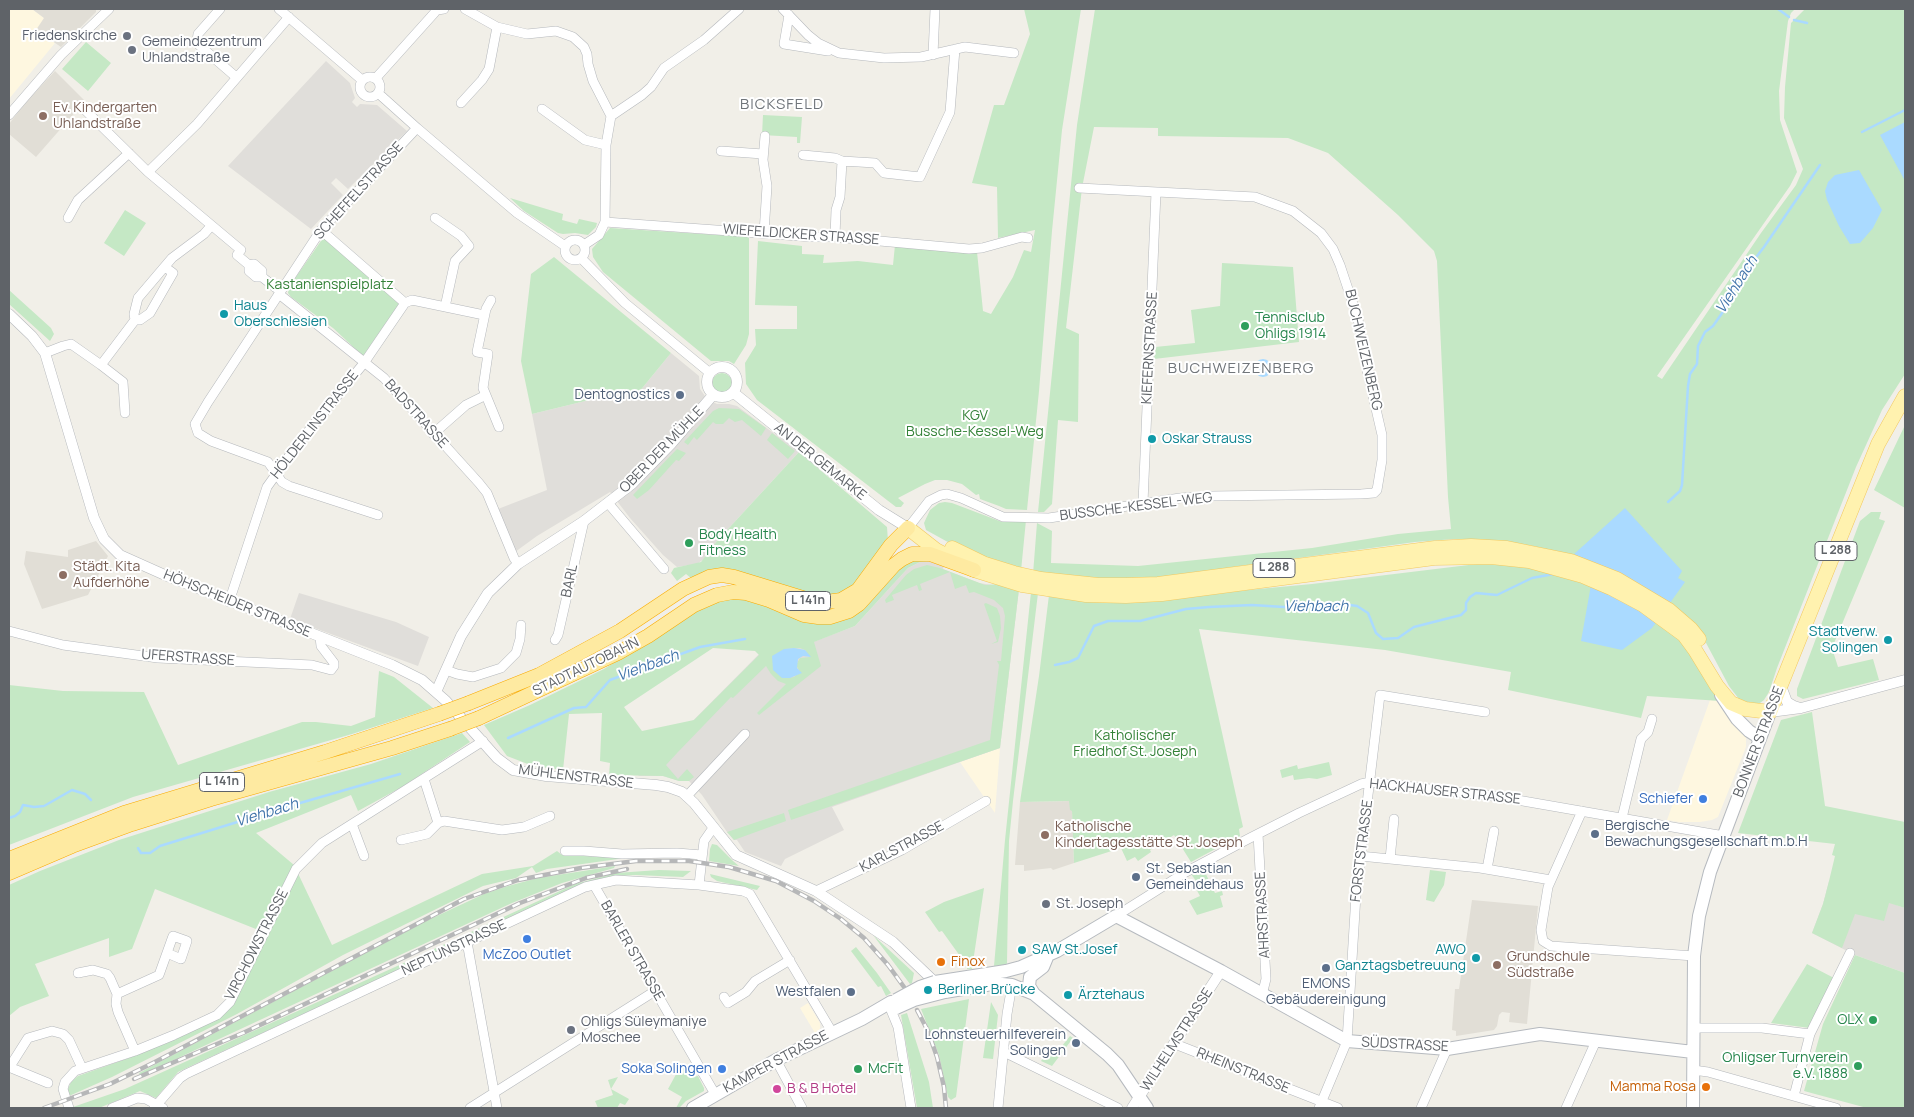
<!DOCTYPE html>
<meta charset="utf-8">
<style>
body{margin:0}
#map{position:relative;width:1914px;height:1117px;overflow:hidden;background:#f1efe8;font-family:Manrope,sans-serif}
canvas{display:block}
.frame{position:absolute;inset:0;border:10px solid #5f6368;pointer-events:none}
</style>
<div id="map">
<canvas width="1914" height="1117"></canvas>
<div class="frame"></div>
</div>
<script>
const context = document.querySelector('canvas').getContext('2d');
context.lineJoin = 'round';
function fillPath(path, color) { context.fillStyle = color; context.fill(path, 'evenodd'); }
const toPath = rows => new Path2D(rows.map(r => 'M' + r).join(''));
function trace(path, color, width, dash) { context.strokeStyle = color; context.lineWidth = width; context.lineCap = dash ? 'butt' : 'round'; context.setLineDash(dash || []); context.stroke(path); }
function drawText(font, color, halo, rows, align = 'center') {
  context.font = font + ' Manrope,sans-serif'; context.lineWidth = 4; context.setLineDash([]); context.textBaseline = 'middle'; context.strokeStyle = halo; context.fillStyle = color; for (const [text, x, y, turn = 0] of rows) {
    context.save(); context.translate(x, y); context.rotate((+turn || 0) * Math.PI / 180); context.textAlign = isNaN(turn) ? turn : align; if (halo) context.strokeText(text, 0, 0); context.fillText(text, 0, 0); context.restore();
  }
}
const commercial = toPath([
 [9,9,32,9,44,18,37,30,55,43,9,99],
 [1710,700,1720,701,1746,732,1746,747,1718,817,1712,820,1700,822,1679,822,1667,820],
 [1000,748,995,813,960,762],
 [808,1003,820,1023,820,1029,815,1033,800,1008]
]);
const industrial = toPath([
 [326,61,350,83,355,98,352,102,357,107,360,104,377,105,407,131,348,189,336,178,331,183,343,195,311,229,228,166],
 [671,353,699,376,700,389,707,399,717,404,729,404,737,406,799,452,717,541,704,559,697,564,677,567,663,555,630,518,610,492,537,536,515,552,498,509,547,490,532,414,614,394,639,392],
 [930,561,945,563,943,569,979,583,1019,589,1000,748,832,807,844,830,785,859,781,866,745,852,737,840,734,840,727,832,702,795,689,781,679,781,663,776,638,776,771,642,813,642,855,626,908,568,920,562],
 [299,593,396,622,429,637,418,666,290,619],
 [1829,881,1905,908,1905,973,1855,955,1812,933,1823,904]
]);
const education = toPath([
 [32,9,96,9,96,12,61,47,36,30,44,18],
 [55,71,85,101,36,157,9,134,9,124,26,102],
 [96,541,108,556,88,595,42,609,24,564,26,551,68,557,68,550],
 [1070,801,1070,810,1072,810,1074,863,1053,870,1051,868,1024,871,1024,865,1015,865,1020,802],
 [1472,900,1538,906,1527,1024,1509,1022,1510,1013,1502,1012,1499,1015,1497,1026,1494,1030,1456,1036,1456,1031,1452,1030,1455,989,1459,989]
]);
const green = toPath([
 [1024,9,1081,9,1062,130,1052,231,1039,391,1027,510,1006,509,999,506,980,499,979,494,976,495,962,484,947,480,935,480,925,484,898,498,904,503,901,507,896,507,757,400,746,384,745,363,756,345,755,329,797,329,797,306,755,305,758,241,802,246,802,254,824,255,823,263,858,261,893,265,895,245,977,252,983,311,991,314,1013,277,1024,250,1031,252,1035,230,998,238,997,187,972,183,994,105,1004,105,1030,34],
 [1095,9,1795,9,1791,13,1788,21,1779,91,1780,120,1797,172,1790,186,1657,376,1662,379,1761,233,1796,185,1803,169,1784,118,1785,87,1791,23,1805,9,1905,9,1905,374,1882,410,1856,467,1777,668,1769,692,1764,700,1760,703,1751,704,1739,699,1729,686,1705,641,1573,555,1533,546,1500,541,1455,539,1415,542,1233,567,1167,578,1107,582,1033,574,1037,523,1052,531,1051,563,1138,566,1312,548,1398,534,1451,529,1448,497,1437,261,1434,251,1398,215,1328,153,1288,138,1158,136,1158,128,1094,127,1082,188,1066,328,1079,334,1078,422,1058,420,1052,504,1044,512,1038,512,1077,125],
 [86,42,111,63,88,91,62,69],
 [763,115,802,117,800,143,797,143,797,137,762,135],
 [510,198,563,214,562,220,577,224,579,219,597,223,596,227,588,235,575,233,563,234,558,233,524,211],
 [125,210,146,223,124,256,104,243],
 [610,228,749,237,749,334,746,345,734,364,729,361,711,361,603,272,593,257,592,249],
 [323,238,327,239,399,304,363,356,333,328,291,297,288,293,289,287],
 [554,257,671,353,639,392,614,394,532,414,521,361,531,274],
 [1222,263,1293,267,1299,342,1154,359,1155,347,1195,343,1191,310,1220,306],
 [9,290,51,328,54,334,50,341,9,304],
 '712 383a10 10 0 1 1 20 0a10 10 0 1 1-20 0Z',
 [719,408,739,409,766,428,761,436,742,420,735,422,729,418,723,424,716,424,713,422,697,440,694,437,688,445,684,442,713,411],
 [1905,425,1905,508,1874,490],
 [772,433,795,451,788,459,767,440],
 [677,449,686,453,679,461,676,460,649,490,637,499,633,495],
 [799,452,887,527,888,541,860,583,831,599,731,572,692,579,686,574,677,581,671,573,674,568,701,562,717,541],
 [945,502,952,503,1002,522,1026,520,1021,571,968,552,946,541,926,530,924,523,930,510,939,503],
 [1871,512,1881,512,1879,519,1885,521,1832,648,1838,667,1873,659,1879,680,1803,699,1797,696,1797,689,1860,521],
 [905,560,930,561,920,562,908,568,855,626,814,642,821,666,759,715,757,713,786,684,778,681,771,674,766,666,733,698,731,697,678,752,666,765,678,779,687,769,694,777,689,781,679,781,663,776,609,775,610,763,600,761,602,713,569,714,563,770,533,766,507,756,484,725,530,705,604,669,705,604,737,596,817,622],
 [713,648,755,651,759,655,694,720,642,731,624,707],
 [800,648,805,650,810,657,800,658,796,665,800,672,794,677,787,678,784,649],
 [1485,563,1520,566,1573,578,1652,617,1682,640,1720,701,1647,696,1641,718,1508,690,1511,672,1385,650,1199,629,1243,827,1239,829,1240,836,1191,862,1174,835,1150,850,1151,852,1138,861,1135,857,1127,861,1121,848,1074,863,1072,811,1070,810,1069,801,1020,802,1039,676,1049,595,1237,591,1312,584],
 [927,565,940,568,985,585,1001,584,1019,589,1000,748,791,820,788,810,990,740,999,665,997,661,1001,661,1005,616,1003,608,994,600,974,592,969,593,966,585,955,589,950,572,920,584,922,590,919,591,917,585,892,595,894,600,886,603,885,600,906,575,914,569],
 [1031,592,1038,593,1013,801,1009,841,1007,963,1006,965,994,966,1005,840],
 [986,603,997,608,1000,616,1001,628,998,642,991,644,997,641,984,604],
 [379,671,394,677,433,708,352,734,133,797,9,845,9,685,63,691,144,692,178,765,302,722,316,722,351,726,375,717],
 [1812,712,1825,806,1905,822,1905,908,1889,903,1884,921,1855,914,1842,948,1812,933,1823,904,1829,881,1835,856,1832,855,1835,844,1738,833,1781,720],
 [462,733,470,742,402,787,358,811,351,795,256,833,294,865,332,945,482,874,533,866,557,851,562,855,625,858,547,869,536,873,532,867,516,878,483,886,343,955,237,1014,112,1077,69,1096,68,1089,71,1082,78,1076,137,1055,178,1038,218,1017,266,933,155,889,132,949,109,957,109,938,35,964,49,996,20,1007,9,1016,9,885,40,871,119,840,269,792,371,764],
 [1329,762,1332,775,1317,779,1309,778,1294,780,1293,775,1282,778,1280,770,1297,765,1298,769],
 [784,813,786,821,734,840,727,832],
 [712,844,717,845,733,861,739,866,709,861,710,849],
 [615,866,614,868,562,883,512,903,176,1059,140,1075,139,1073,426,921,484,894,508,886,538,878],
 [1203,868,1215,893,1222,891,1223,895,1220,896,1223,907,1197,915,1189,901,1200,896,1195,887,1199,885,1191,874],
 [659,870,691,871,683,877,636,875,614,876,586,883,178,1072,156,1098,140,1091,99,1108,73,1107,125,1089,395,967,575,884,616,873],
 [1430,870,1446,872,1444,885,1434,902,1426,900],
 [710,874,760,886,757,890,717,881,711,877],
 [984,888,972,969,967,969,967,964,965,963,942,931,939,932,925,912,944,902],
 [873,935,914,973,912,983,910,984],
 [856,947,877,973,891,993,886,996,881,986,878,987,851,951],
 [1855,955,1905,973,1905,1108,1867,1108,1804,1091,1823,1024],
 [1807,964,1834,978,1810,1028,1771,1023],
 [969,999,956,1097,951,1100,948,1097,939,1055,921,1009],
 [991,1002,998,1015,993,1059,983,1058],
 [907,1013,929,1082,933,1108,917,1108,901,1015],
 [1070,1036,1073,1038,1052,1066,1041,1061,1051,1047,1058,1051],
 [680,1067,684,1068,690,1077,698,1076,704,1088,704,1091,686,1101,679,1108,676,1108,682,1097,668,1089],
 [618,1077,611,1089,629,1099,625,1105,620,1103,617,1108,598,1108,595,1101,613,1095,608,1080]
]);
const water = toPath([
 [1905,122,1905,181,1880,135],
 [1859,170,1882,210,1873,228,1860,243,1850,244,1839,226,1827,200,1825,191,1828,182,1835,175],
 '1254 368a9 9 0 1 1 18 0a9 9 0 1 1-18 0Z',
 [1625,508,1682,571,1678,578,1685,582,1652,628,1622,650,1581,641,1591,585,1573,555],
 [794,648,805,650,811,657,803,656,798,659,797,668,802,673,790,678,782,678,773,670,772,656,784,649]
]);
const stream = toPath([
 [1778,9,1789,17],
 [1794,20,1807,23],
 [1862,132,1905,110],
 [1668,502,1680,491,1682,485,1688,386,1690,374,1697,364,1698,346,1705,332,1713,326,1727,306,1740,278,1764,247,1820,165],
 [1055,665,1069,662,1078,658,1094,626,1108,621,1140,621,1186,609,1209,607,1252,605,1300,608,1350,605,1357,606,1368,613,1376,633,1383,639,1398,638,1414,627,1461,615,1466,610,1466,603,1470,597,1476,593,1497,595,1532,578,1554,574],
 [508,738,574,708,586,707,610,680,700,647,745,639],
 [9,818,15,816,20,812,23,805,34,807,44,806,72,790,85,794,91,800],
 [138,848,141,853,150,853,160,846,276,810,400,774]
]);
const minor = toPath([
 [220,9,198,34,197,41,199,45,236,77],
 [279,9,362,80],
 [465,9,497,27,527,34,556,31,573,37,584,47,587,54,588,64,593,81,611,116,606,145,605,222,599,235,584,245],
 [783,9,808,35,818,43,839,53,884,58,921,57,965,47,1014,53],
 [789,15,784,44,828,51],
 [933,55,935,9],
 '360 87a10 10 0 1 1 20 0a10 10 0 1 1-20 0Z',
 [376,78,437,10,444,9],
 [378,93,417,128,517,213,565,246],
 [461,103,482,80,489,69,497,27],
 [81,106,148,172,241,250,237,255,249,265,254,264,262,271,262,277,256,277,249,271,249,265],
 [542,109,585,140,606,145],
 [9,115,61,55,109,9],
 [611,116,642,95,651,87,664,68,704,40,739,9],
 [721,151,763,154],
 [803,155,835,158,842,161,875,163,884,173,920,177,950,112,955,49],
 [148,172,197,124,289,17],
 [68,218,78,200,129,153],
 [435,218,461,236,469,246,455,261,445,307],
 [605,222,813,237,835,237,969,249,982,248,1022,237,1028,238],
 [321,230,405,303],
 [764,233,767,186,763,160,765,136],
 [835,237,836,210,840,197,842,161],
 '565 250a10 10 0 1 1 20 0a10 10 0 1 1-20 0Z',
 [581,258,625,303,710,373],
 [262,277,280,291],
 [279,294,384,378,479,483,487,493,514,558,518,564],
 [491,300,486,309,477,352,488,354,483,388,499,427],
 [135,320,134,314,138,298,172,258,204,234,211,226],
 [45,353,63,346,71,344,101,365,123,382,125,413],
 [101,365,135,320,140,320,150,313,173,273,165,267],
 [433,434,466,405,486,395],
 [608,503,664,569],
 [1143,503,1156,192],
 [378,515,289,486,282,482,268,462,211,441,198,433,195,424,208,402,321,230,417,128],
 [908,528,929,501,941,495,947,494,961,498,1003,517,1049,518,1180,498,1212,496,1361,494,1374,493,1377,490,1382,460,1382,435,1367,370,1358,319,1340,265,1333,249,1321,233,1293,211,1255,197,1079,188],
 [229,602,267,487,297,445,364,363,405,303,412,300,484,315],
 [9,631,63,645,158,658,312,665,331,670,334,666,334,663,321,646,320,637],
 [555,640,558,635,584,521],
 [446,670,457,674,473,677,501,668,516,653,520,639,521,625],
 [424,779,438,823],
 [687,796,745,734],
 [1582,811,1548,887,1541,930,1543,941,1551,946,1694,956],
 [1622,818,1641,739,1648,732,1652,719],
 [352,824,364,856],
 [1258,834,1266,979,1262,995],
 [401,840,427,834,438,823,444,821,502,830,524,827,550,816],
 [565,851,584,851,622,854,677,853,702,855],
 [1360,856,1480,868,1551,880],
 [1390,859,1394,819],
 [1487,869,1494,831],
 [594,885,715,1094],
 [699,885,704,841,713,828],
 [816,891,902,850,986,801],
 [1116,916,1186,872,1248,839,1299,813,1361,784,1370,782,1500,797,1724,836],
 [467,942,497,1108],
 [78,973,93,970,107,974,110,978,117,994,116,1004,118,1012,135,1051],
 [117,994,159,975,173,936,187,941,181,959,167,953],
 [724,997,728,1003,746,992,755,981,790,960],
 [891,1010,898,1027,911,1108],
 [1693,1028,1762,1028,1810,1034],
 [1175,1044,1338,1108],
 [1004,1052,1118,1108],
 [776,1060,802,1108],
 [9,1067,48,1083],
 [9,1068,28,1038,52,1031,63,1034,69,1040,82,1068],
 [1693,1070,1708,1072,1836,1108],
 [1794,1096,1810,1034,1850,953],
 [69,1108,63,1089,65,1082,75,1071,135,1051,174,1035,217,1015,230,1002,296,869,322,843,483,741],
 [112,1108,137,1098,146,1099,163,1108],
 [154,1108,180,1078,186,1074,585,887,616,880,699,885,743,891,750,894,832,1032],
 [470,1108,655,991],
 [998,1108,1007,1014,1012,985],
 [1319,1108,1347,1041,1356,895,1380,695,1485,712],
 [1421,1108,1447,1049],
 [1566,1108,1596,1041]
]);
const tertiary = toPath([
 [9,314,32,336,45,353,94,518,104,539,120,555,167,576,392,665,422,680,446,701,497,758,513,770,546,776,656,785,668,787,682,792,694,803,736,855,816,891,893,942,939,986],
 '707 382a15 15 0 1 1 30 0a15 15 0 1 1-30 0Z',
 [734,393,879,510,908,528],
 [1781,686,1787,702,1794,706,1800,708],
 [436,692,461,636,488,593,518,564,584,521,632,484,671,444,713,395],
 [1770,712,1801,708,1905,680],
 [1132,1108,1221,971]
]);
const secondary = toPath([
 [1721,695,1737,719,1749,731,1760,738],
 [935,982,1006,971,1021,967,1057,951,1116,916,1221,971,1347,1041,1447,1049,1540,1034,1693,1052],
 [945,992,992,984,1002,984,1012,985,1034,994,1107,1054,1118,1065,1147,1108],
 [1034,994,1029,986,1030,977,1043,967,1048,955],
 [693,1108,776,1060,862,1019,891,1002],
 [1693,1108,1694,956,1699,916,1710,872,1770,712]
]);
const primary = toPath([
 [908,528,936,550,974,570,1022,585,1086,595,1126,596,1162,594,1434,558,1491,557,1529,561,1583,576,1611,588,1643,605,1684,635,1695,650,1717,686,1731,703,1745,709,1770,712,1878,444,1905,396],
 [952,548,985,564,1014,573,1041,579,1098,585,1126,585,1158,584,1435,548,1471,546,1507,548,1571,561,1617,579,1669,610,1691,629,1699,639]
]);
const trunk = toPath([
 [469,703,539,675,620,631,683,589,709,577,722,575,734,577,819,603,841,600,858,590,891,545,908,528],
 [479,718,618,653,648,636,694,605,717,595,733,592,746,593,769,600,804,615,818,617,830,617,849,611,859,604,894,565,902,559,912,554,930,554,974,570],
 [9,859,124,813,325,752,439,714],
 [9,873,72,846,132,824,211,799,392,748,450,729]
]);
const rail = toPath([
 [917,1010,928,1031,937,1057,944,1087,946,1108],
 [134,1079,243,1033,520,903,586,878,627,869],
 [44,1108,110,1084,155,1062,464,899,518,880,581,868,636,861,689,861,729,867,776,881,814,901,841,919,864,938,888,965,904,987]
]);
const secondaryBridge = toPath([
 [896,1000,920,987,935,982],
 [896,1008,914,1000,945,992]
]);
const trunkBridge = toPath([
 [439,714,469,703],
 [450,729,479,718]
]);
const markers = [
 [127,36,5,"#6b7280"],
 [132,50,5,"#6b7280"],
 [43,116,5,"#8d6e63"],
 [224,314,5,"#0f9aa8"],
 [1245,326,5,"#2e9e5b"],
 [680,395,5,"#5c6f8a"],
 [1152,439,5,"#0f9aa8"],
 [689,543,5,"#2e9e5b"],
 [63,575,5,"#8d6e63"],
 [1888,640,5,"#0f9aa8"],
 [1703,799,5,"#3f7fe0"],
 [1595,834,5,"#5c6f8a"],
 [1045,835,5,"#8d6e63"],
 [1136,877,5,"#5c6f8a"],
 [1046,904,5,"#6b7280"],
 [527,939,5,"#3f7fe0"],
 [1022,950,5,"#0f9aa8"],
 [1476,958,5,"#0f9aa8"],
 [941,962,5,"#e8710a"],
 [1497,965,5,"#8d6e63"],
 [1326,968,5,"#5c6f8a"],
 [928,990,5,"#0f9aa8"],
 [851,992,5,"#5c6f8a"],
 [1068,995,5,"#0f9aa8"],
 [1873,1020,5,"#2e9e5b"],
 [571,1030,5,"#6b7280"],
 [1076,1043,5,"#5c6f8a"],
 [1858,1066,5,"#2e9e5b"],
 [722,1069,5,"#3f7fe0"],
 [858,1069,5,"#2e9e5b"],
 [1706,1087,5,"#e8710a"],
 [777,1089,5,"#d1479c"]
];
const shields = [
 [1836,551,42],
 [1274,568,42],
 [808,601,45],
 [222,782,45]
];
const shieldNames = [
 ["L 288",1836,551],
 ["L 288",1274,568],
 ["L 141n",808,601],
 ["L 141n",222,782]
];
const worshipNames = [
 ["Friedenskirche",117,36,"right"],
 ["Gemeindezentrum",142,42],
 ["Uhlandstraße",142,58],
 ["St. Joseph",1056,904],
 ["Ohligs Süleymaniye",581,1022],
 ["Moschee",581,1038]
];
const educationNames = [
 ["Ev. Kindergarten",53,108],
 ["Uhlandstraße",53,124],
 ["Städt. Kita",73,567],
 ["Aufderhöhe",73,583],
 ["Katholische",1055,827],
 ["Kindertagesstätte St. Joseph",1055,843],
 ["Grundschule",1507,957],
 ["Südstraße",1507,973]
];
const streetNames = [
 ["SCHEFFELSTRASSE",359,191,-48],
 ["WIEFELDICKER STRASSE",801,235,4],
 ["KIEFERNSTRASSE",1150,348,-87],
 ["BUCHWEIZENBERG",1363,350,77],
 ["BADSTRASSE",416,414,48],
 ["HÖLDERLINSTRASSE",315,425,-52],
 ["OBER DER MÜHLE",662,450,-46],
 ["AN DER GEMARKE",820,462,39],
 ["BUSSCHE-KESSEL-WEG",1136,507,-7],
 ["BARL",570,581,-78],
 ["HÖHSCHEIDER STRASSE",237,604,22],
 ["UFERSTRASSE",188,658,4],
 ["STADTAUTOBAHN",586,667,-26],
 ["BONNER STRASSE",1759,742,-69],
 ["MÜHLENSTRASSE",576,777,7],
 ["HACKHAUSER STRASSE",1445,792,6],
 ["KARLSTRASSE",902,847,-28],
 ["FORSTSTRASSE",1362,851,-83],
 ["AHRSTRASSE",1263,915,-93],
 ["VIRCHOWSTRASSE",257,945,-63],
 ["NEPTUNSTRASSE",454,948,-25],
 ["BARLER STRASSE",632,951,60],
 ["WILHELMSTRASSE",1177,1040,-57],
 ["SÜDSTRASSE",1405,1045,3],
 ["KAMPER STRASSE",776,1062,-28],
 ["RHEINSTRASSE",1243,1071,22]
];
const parkNames = [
 ["Kastanienspielplatz",330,285],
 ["KGV",975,416],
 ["Bussche-Kessel-Weg",975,432],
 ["Katholischer",1135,736],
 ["Friedhof St. Joseph",1135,752]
];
const cultureNames = [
 ["Haus",234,306],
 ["Oberschlesien",234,322],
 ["Oskar Strauss",1162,439],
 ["Stadtverw.",1878,632,"right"],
 ["Solingen",1878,648,"right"],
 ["SAW St.Josef",1032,950],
 ["AWO",1466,950,"right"],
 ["Ganztagsbetreuung",1466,966,"right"],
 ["Berliner Brücke",938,990],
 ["Ärztehaus",1078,995]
];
const leisureNames = [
 ["Tennisclub",1255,318],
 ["Ohligs 1914",1255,334],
 ["Body Health",699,535],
 ["Fitness",699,551],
 ["OLX",1863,1020,"right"],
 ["Ohligser Turnverein",1848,1058,"right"],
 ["e.V. 1888",1848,1074,"right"],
 ["McFit",868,1069]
];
const serviceNames = [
 ["Dentognostics",670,395],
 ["Bergische",1605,826,"left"],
 ["Bewachungsgesellschaft m.b.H",1605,842,"left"],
 ["St. Sebastian",1146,869,"left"],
 ["Gemeindehaus",1146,885,"left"],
 ["EMONS",1326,984,"center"],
 ["Gebäudereinigung",1326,1000,"center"],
 ["Westfalen",841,992],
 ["Lohnsteuerhilfeverein",1066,1035],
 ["Solingen",1066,1051]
];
const shopNames = [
 ["Schiefer",1693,799],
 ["McZoo Outlet",527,955,"center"],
 ["Soka Solingen",712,1069]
];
const foodNames = [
 ["Finox",951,962],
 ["Mamma Rosa",1696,1087,"right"]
];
const hotelNames = [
 ["B & B Hotel",787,1089]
];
const neighbourhoodNames = [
 ["BICKSFELD",782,105],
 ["BUCHWEIZENBERG",1241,369]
];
const waterNames = [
 ["Viehbach",1737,285,-58],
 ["Viehbach",1316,607],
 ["Viehbach",648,666,-20],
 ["Viehbach",267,813,-17]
];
fillPath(commercial, '#fef7e0');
fillPath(industrial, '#e0deda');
fillPath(education, '#e1ded6');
fillPath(green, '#c5e8c5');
fillPath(water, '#aadaff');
trace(stream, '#aadaff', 2.5);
trace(minor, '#b5b8bc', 10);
trace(tertiary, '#b5b8bc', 11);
trace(secondary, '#b6babf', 14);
trace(primary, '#f2c960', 15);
trace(trunk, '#f9ab00', 15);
trace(minor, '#fff', 9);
trace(tertiary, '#fff', 10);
trace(secondary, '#fff', 12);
trace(primary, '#fff2af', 14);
trace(trunk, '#feeaa1', 14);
trace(rail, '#b6b7b8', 4.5);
trace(rail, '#fff', 2.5, [8]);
trace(secondaryBridge, '#b6babf', 14, []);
trace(trunkBridge, '#f9ab00', 15, []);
trace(secondaryBridge, '#fff', 12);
trace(trunkBridge, '#feeaa1', 14);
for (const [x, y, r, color] of markers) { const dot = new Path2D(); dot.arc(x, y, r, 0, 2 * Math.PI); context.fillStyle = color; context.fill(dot); trace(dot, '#fff', 2); }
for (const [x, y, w] of shields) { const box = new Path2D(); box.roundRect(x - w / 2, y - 9.5, w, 19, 4); context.fillStyle = '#fff'; context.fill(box); trace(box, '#5f6368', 1); }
drawText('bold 12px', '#5f6368', null, shieldNames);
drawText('14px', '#5b616d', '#fff', worshipNames, 'left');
drawText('14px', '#785e54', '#fff', educationNames, 'left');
drawText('14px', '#5f6368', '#fff', streetNames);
drawText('14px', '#348238', '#fff', parkNames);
drawText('14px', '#0d838f', '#fff', cultureNames, 'left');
drawText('14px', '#27864d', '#fff', leisureNames, 'left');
drawText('14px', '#4e5e75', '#fff', serviceNames, 'right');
drawText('14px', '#366cbe', '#fff', shopNames, 'right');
drawText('14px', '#c56008', '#fff', foodNames, 'left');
drawText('14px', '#b23c85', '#fff', hotelNames, 'left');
context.letterSpacing = '1px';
drawText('15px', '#70757a', '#fff', neighbourhoodNames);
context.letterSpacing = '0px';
drawText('italic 15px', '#4174aa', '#fff', waterNames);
</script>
